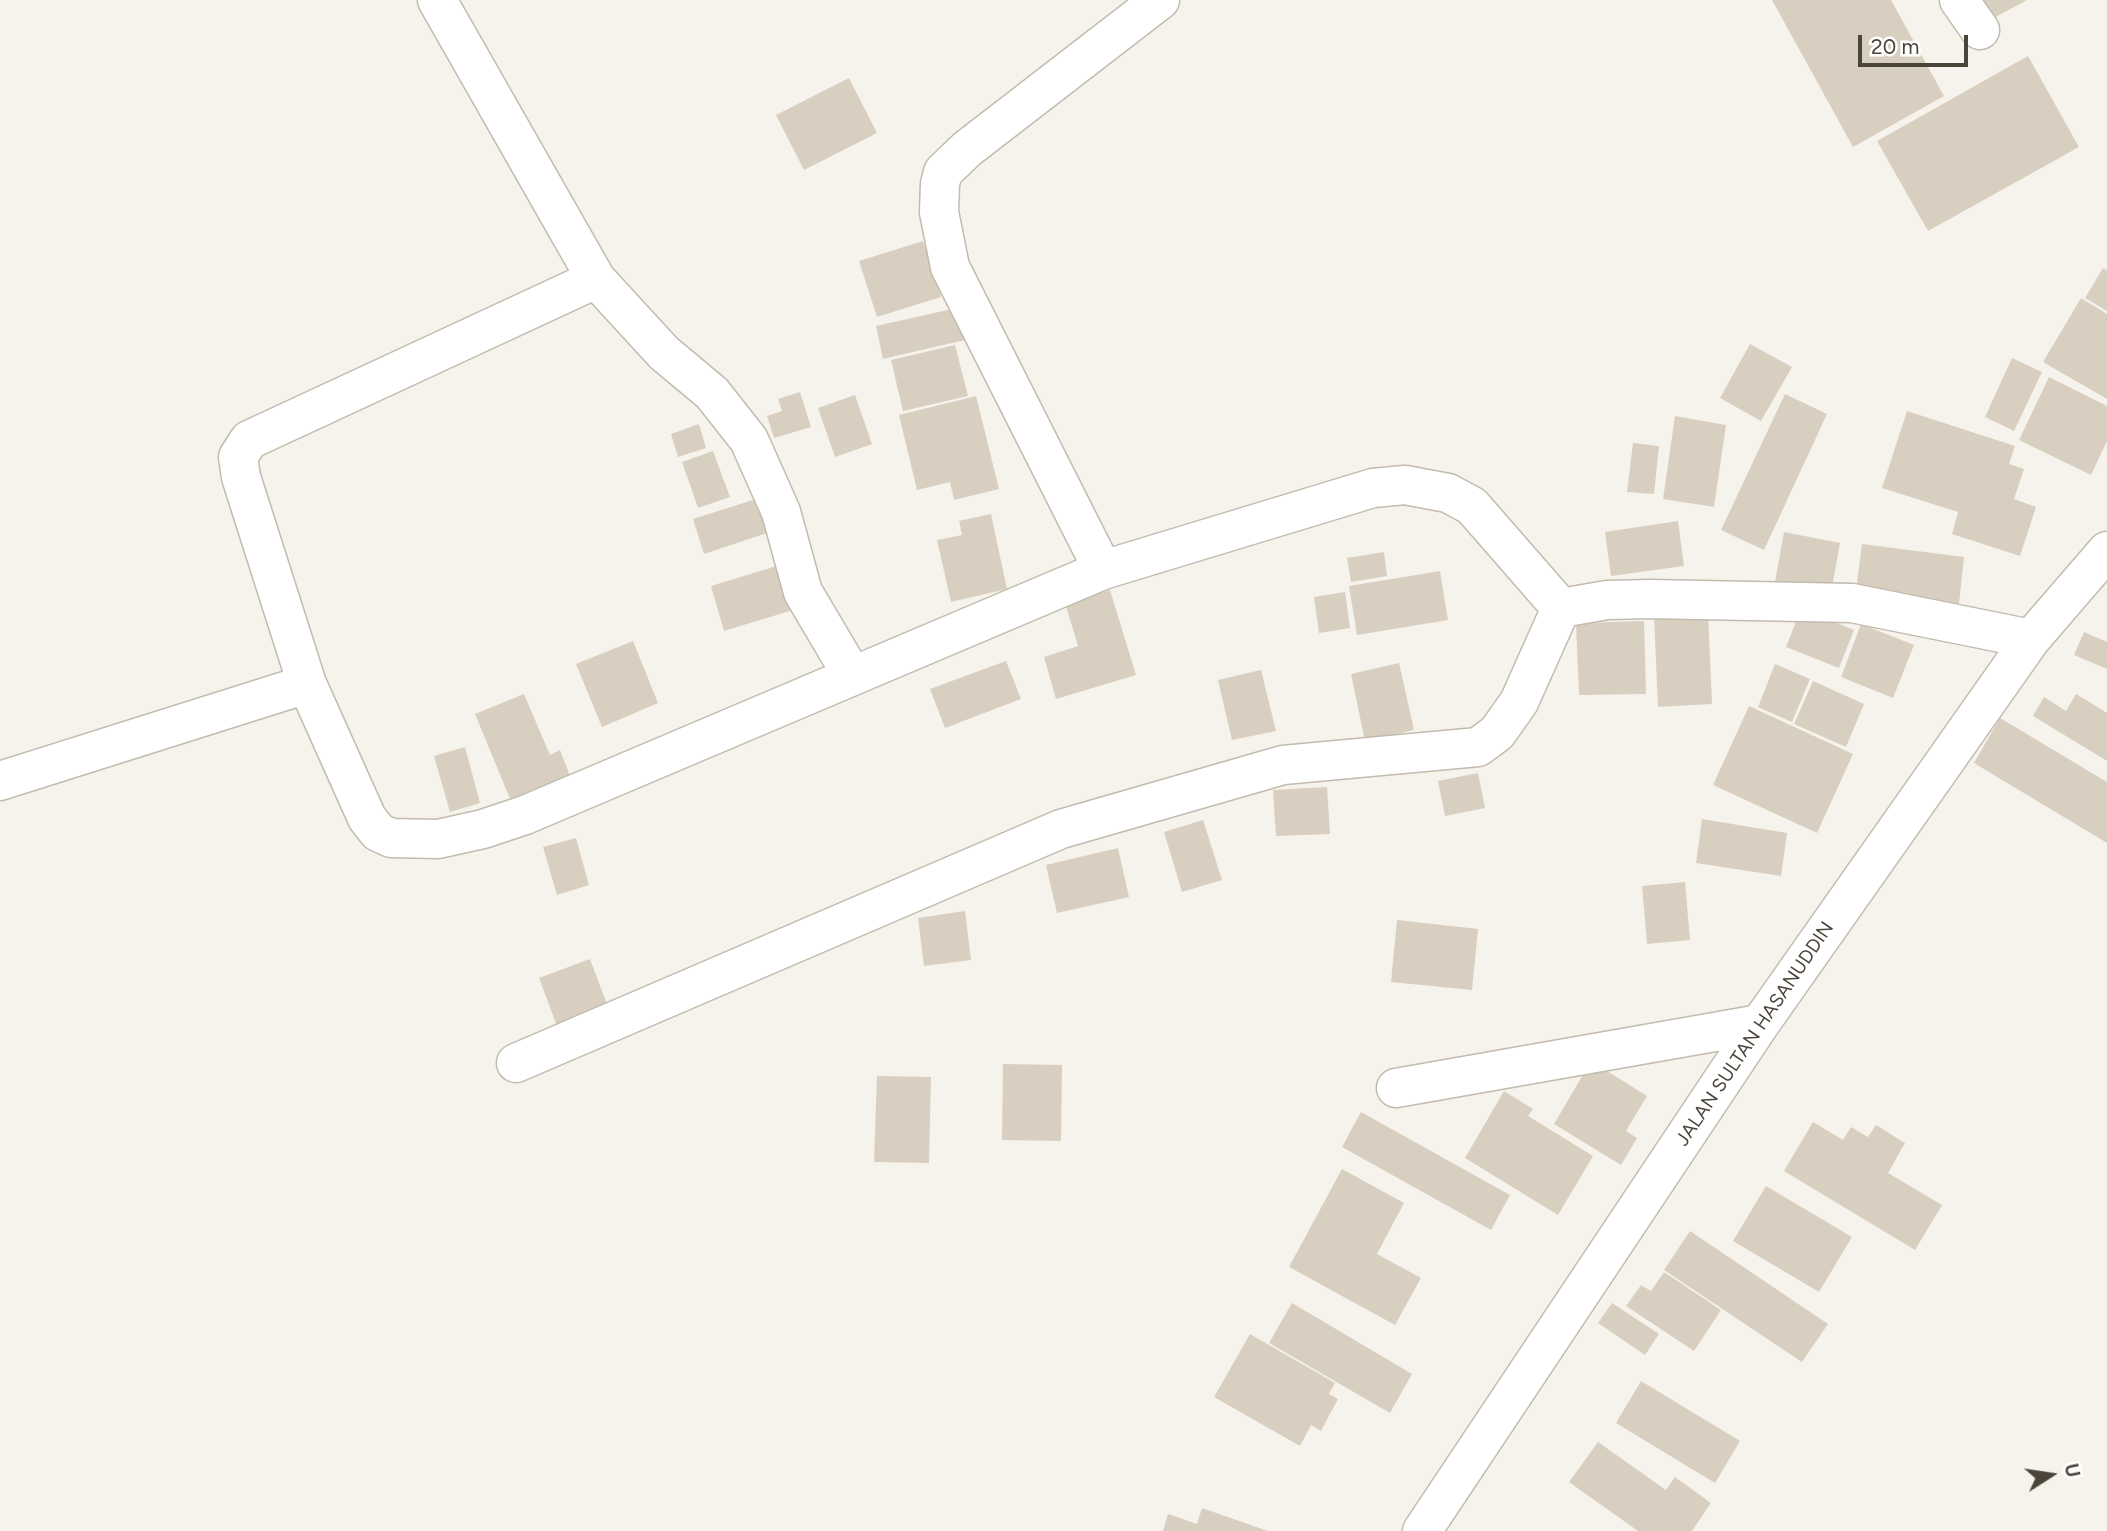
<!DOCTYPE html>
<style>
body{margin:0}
#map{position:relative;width:2107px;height:1531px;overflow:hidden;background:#f6f3ec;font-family:Figtree,sans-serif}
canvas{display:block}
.north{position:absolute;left:2016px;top:1440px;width:70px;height:70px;-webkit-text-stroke:5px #fff;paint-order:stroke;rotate:78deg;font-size:19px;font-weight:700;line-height:28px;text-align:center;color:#4b4439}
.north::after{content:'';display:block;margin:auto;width:24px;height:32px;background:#4b4439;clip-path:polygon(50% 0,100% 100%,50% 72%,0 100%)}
.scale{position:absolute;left:1858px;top:35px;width:110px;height:32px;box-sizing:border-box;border:4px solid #4b4439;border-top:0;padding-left:9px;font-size:21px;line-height:24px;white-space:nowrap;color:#4b4439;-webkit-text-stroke:5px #fff;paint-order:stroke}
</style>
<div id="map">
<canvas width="2107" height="1531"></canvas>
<div class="north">U</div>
<div class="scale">20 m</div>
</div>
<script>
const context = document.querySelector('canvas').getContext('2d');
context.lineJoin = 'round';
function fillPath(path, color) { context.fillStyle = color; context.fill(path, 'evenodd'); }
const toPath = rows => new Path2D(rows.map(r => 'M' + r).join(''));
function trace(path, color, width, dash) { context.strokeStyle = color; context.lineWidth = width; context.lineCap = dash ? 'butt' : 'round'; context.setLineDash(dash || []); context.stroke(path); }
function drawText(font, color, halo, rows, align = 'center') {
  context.font = font + ' Figtree,sans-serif'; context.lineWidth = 6; context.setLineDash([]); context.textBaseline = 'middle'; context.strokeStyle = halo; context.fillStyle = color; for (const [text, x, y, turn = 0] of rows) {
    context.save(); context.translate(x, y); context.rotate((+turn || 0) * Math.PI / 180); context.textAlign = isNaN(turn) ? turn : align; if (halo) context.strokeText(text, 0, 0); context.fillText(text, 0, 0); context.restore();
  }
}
const building = toPath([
 [1772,0,1891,0,1944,96,1853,147],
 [1977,0,2027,0,1988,21],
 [2028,56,2079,147,1928,231,1877,141],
 [849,78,877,133,804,170,776,115],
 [923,241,941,297,877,317,859,261],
 [2103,268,2107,270,2107,311,2085,298],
 [2081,298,2107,314,2107,399,2043,362],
 [961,307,969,339,883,359,876,326],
 [1750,344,1792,367,1761,421,1720,398],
 [955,345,968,396,903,411,891,360],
 [2012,358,2042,372,2014,431,1985,417],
 [2049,377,2107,406,2107,441,2091,475,2019,440],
 [800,392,811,427,774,438,767,416,782,411,778,399],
 [1785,394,1827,414,1764,550,1721,530],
 [855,395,872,444,835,457,818,408],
 [976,396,999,489,954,500,950,482,917,490,899,415],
 [1907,411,2015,446,2009,464,2024,469,2014,499,2036,507,2020,556,1952,534,1958,512,1882,488],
 [1675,416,1726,425,1714,507,1663,499],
 [699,424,706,448,678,457,671,434],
 [1633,443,1659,446,1654,494,1627,492],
 [713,451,730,497,698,508,682,462],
 [756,499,767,533,704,554,693,519],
 [991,514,1007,589,951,602,937,540,962,535,959,521],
 [1678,521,1684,566,1611,576,1605,532],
 [1784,532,1840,543,1831,593,1775,582],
 [1862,544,1964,557,1959,604,1856,591],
 [1384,552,1387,576,1351,582,1347,558],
 [793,561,806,606,724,631,711,586],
 [1440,571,1448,620,1357,635,1349,586],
 [1110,590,1136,675,1056,699,1044,657,1078,646,1065,603],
 [1345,592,1350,628,1319,633,1314,597],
 [1801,609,1854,630,1839,668,1786,647],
 [1708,613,1712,704,1658,707,1654,616],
 [1644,621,1646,694,1579,695,1576,623],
 [1861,624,1914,645,1893,698,1841,677],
 [2084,632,2107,642,2107,669,2074,655],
 [633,641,658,703,602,727,576,664],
 [1006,661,1021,699,945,728,930,689],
 [1399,663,1414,730,1365,741,1351,674],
 [1775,664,1810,679,1792,722,1758,707],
 [1261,670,1276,731,1232,740,1218,680],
 [1813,681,1864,704,1846,747,1794,724],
 [524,694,550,755,560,750,572,781,513,806,475,714],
 [2076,694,2107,713,2107,761,2033,716,2044,697,2066,711],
 [1749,706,1853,754,1817,833,1713,785],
 [2000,718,2107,782,2107,843,1974,763],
 [465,747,480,803,450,812,434,756],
 [1478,773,1485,808,1445,816,1438,781],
 [1327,787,1330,834,1276,836,1273,790],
 [1702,819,1787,833,1781,876,1696,863],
 [1203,820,1222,880,1182,892,1164,832],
 [576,838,589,885,557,895,543,847],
 [1118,848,1129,897,1057,913,1046,865],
 [1685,882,1690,940,1647,944,1642,886],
 [965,911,971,960,924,966,918,918],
 [1397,920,1478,929,1472,990,1391,982],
 [590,959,608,1007,557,1026,539,978],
 [1591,1061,1647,1096,1626,1131,1637,1138,1621,1165,1554,1124],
 [1003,1064,1062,1065,1061,1141,1002,1140],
 [877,1076,931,1077,929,1163,874,1162],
 [1504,1091,1533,1109,1528,1116,1593,1156,1558,1215,1465,1158],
 [1361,1112,1510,1195,1491,1230,1342,1147],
 [1813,1122,1843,1140,1851,1127,1868,1137,1876,1125,1905,1143,1888,1173,1942,1205,1915,1250,1784,1171],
 [1342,1169,1404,1203,1377,1254,1421,1278,1395,1325,1289,1267],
 [1766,1186,1852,1237,1819,1292,1733,1241],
 [1690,1231,1828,1324,1802,1362,1664,1270],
 [1664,1272,1721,1310,1694,1351,1626,1306,1641,1285,1651,1291],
 [1292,1303,1412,1374,1390,1413,1269,1343],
 [1612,1303,1659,1334,1645,1355,1598,1323],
 [1250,1334,1335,1383,1329,1394,1338,1399,1321,1431,1311,1425,1300,1446,1214,1397],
 [1641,1381,1740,1441,1715,1483,1616,1423],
 [1598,1442,1666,1490,1675,1477,1711,1503,1692,1531,1638,1531,1569,1482],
 [1202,1508,1268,1531,1163,1531,1168,1514,1197,1524]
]);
const minor = toPath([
 [437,0,596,279,664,353,712,393,749,440,781,512,803,592,852,675],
 [1959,0,1980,30],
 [1103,570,950,267,939,212,940,184,943,172,967,149,1160,0],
 [307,684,241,477,238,457,249,440,596,279],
 [0,781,307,684,367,818,378,832,391,838,438,839,483,829,525,815,1103,570,1373,488,1405,485,1448,493,1472,506,1561,608],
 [516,1063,1061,829,1283,765,1478,747,1497,733,1519,702,1561,608,1607,600,1650,599,1852,603,2031,639],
 [1396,1088,1760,1024],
 [1422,1531,1760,1024,2031,639,2107,551]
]);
const streetNames = [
 ["JALAN SULTAN HASANUDDIN",1755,1034,-56]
];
fillPath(building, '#d8cfc1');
trace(minor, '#c2bbae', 41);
trace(minor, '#fff', 38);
drawText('19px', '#4b4439', '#fff', streetNames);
</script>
